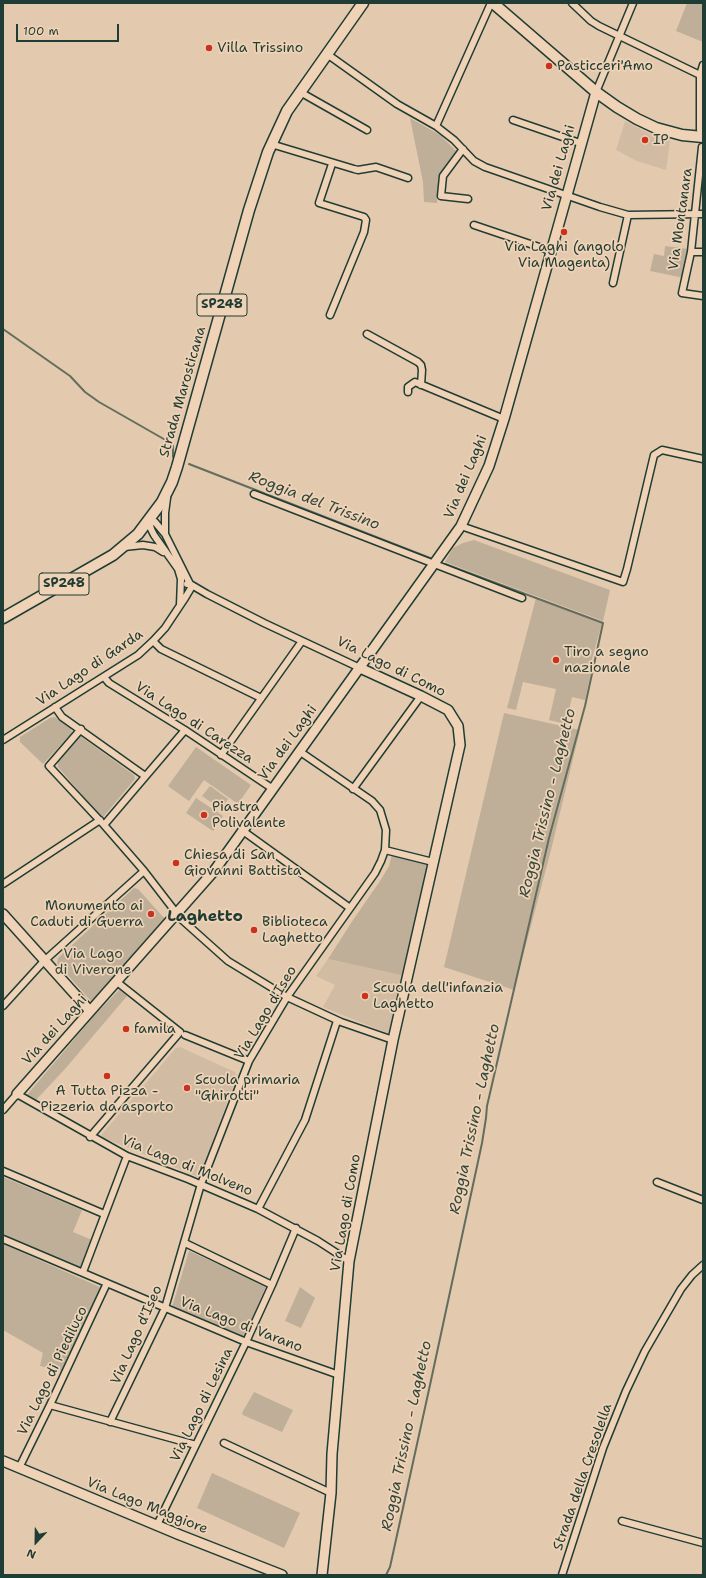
<!DOCTYPE html>
<style>
body{margin:0}
#map{position:relative;width:706px;height:1578px;overflow:hidden;background:#e3c9ae;font-family:"Shantell Sans",sans-serif}
canvas{display:block}
.frame{position:absolute;inset:0;border:4px solid #1f3d34;pointer-events:none}
.north{position:absolute;left:16px;top:1522px;width:40px;height:40px;-webkit-text-stroke:3px #f0d2b6;paint-order:stroke;rotate:202deg;font-size:11px;font-weight:700;line-height:16px;text-align:center;color:#1f3d34}
.north::after{content:'';display:block;margin:auto;width:14px;height:18px;background:#1f3d34;clip-path:polygon(50% 0,100% 100%,50% 72%,0 100%)}
.scale{position:absolute;left:16px;top:24px;width:103px;height:18px;box-sizing:border-box;border:2px solid #1f3d34;border-top:0;padding-left:5px;font-size:12px;line-height:14px;white-space:nowrap;color:#1f3d34;-webkit-text-stroke:3px #f0d2b6;paint-order:stroke}
</style>
<div id="map">
<canvas width="706" height="1578"></canvas>
<div class="frame"></div>
<div class="north">N</div>
<div class="scale">100 m</div>
</div>
<script>
const context = document.querySelector('canvas').getContext('2d');
context.lineJoin = 'round';
function fillPath(path, color) { context.fillStyle = color; context.fill(path, 'evenodd'); }
const toPath = rows => new Path2D(rows.map(r => 'M' + r).join(''));
function trace(path, color, width, dash) { context.strokeStyle = color; context.lineWidth = width; context.lineCap = dash ? 'butt' : 'round'; context.setLineDash(dash || []); context.stroke(path); }
function drawText(font, color, halo, rows, align = 'center') {
  context.font = font + ' "Shantell Sans",sans-serif'; context.lineWidth = 3.5; context.setLineDash([]); context.textBaseline = 'middle'; context.strokeStyle = halo; context.fillStyle = color; for (const [text, x, y, turn = 0] of rows) {
    context.save(); context.translate(x, y); context.rotate((+turn || 0) * Math.PI / 180); context.textAlign = isNaN(turn) ? turn : align; if (halo) context.strokeText(text, 0, 0); context.fillText(text, 0, 0); context.restore();
  }
}
const built = toPath([
 [625,121,650,134,670,141,666,170,637,161,616,150],
 [328,959,405,976,392,1035,323,1007,335,985,316,976],
 [180,1047,235,1072,237,1076,200,1175,198,1177,102,1137,102,1134,176,1048]
]);
const green = toPath([
 [687,3,703,3,703,42,676,31],
 [410,118,440,135,457,152,457,154,439,177,437,203,424,202,423,182],
 [665,246,688,249,684,278,650,271,654,254,664,256],
 [474,540,610,590,603,621,445,562,453,548,463,543],
 [536,598,602,623,590,666,592,667,585,700,572,697,566,724,549,720,556,689,523,682,516,710,507,708],
 [504,713,580,730,551,850,514,990,444,967],
 [55,717,71,729,72,733,43,764,20,742,20,737,50,718],
 [78,736,80,736,134,775,135,779,104,816,100,816,58,767,58,760],
 [196,747,251,785,238,804,204,780,189,801,168,786],
 [210,786,228,799,221,809,202,796],
 [196,798,223,816,213,831,186,813],
 [392,854,428,864,405,976,328,959,353,920,380,881,389,866],
 [134,888,138,889,164,918,164,921,94,1001,91,1001,57,963,58,958],
 [119,990,127,996,65,1069,34,1102,26,1096,94,1016],
 [3,1177,82,1210,73,1232,92,1240,82,1267,81,1268,3,1235],
 [3,1244,102,1288,74,1354,62,1371,40,1366,43,1353,3,1330],
 [189,1251,266,1286,244,1338,172,1307],
 [300,1287,315,1298,301,1328,285,1321],
 [254,1392,293,1410,282,1432,243,1415,242,1413],
 [212,1473,300,1513,284,1548,197,1508]
]);
const stream = toPath([
 [3,329,70,376,85,392,99,402,169,442,173,446,173,457],
 [189,464,430,558],
 [386,1575,390,1567,430,1385,482,1143,486,1118,487,1106,549,838,585,706,603,623,445,564]
]);
const street = toPath([
 [572,3,591,21,599,26,700,75],
 [327,54,397,104,436,126,454,140,474,161,485,167,600,207,628,215,703,214],
 [300,92,367,130],
 [596,92,633,3],
 [513,120,580,143],
 [436,126,491,3],
 [700,130,700,75,703,65],
 [271,144,354,169,358,170,376,167,408,178],
 [702,147,691,252,682,293,703,296],
 [463,149,443,176,441,196,468,199],
 [474,225,551,251],
 [691,252,703,252],
 [613,283,628,215],
 [330,315,364,232,366,220,364,217,319,203,332,164],
 [367,334,418,362,421,365,422,370,421,385],
 [408,392,408,387,415,382,504,419],
 [254,494,522,598],
 [461,526,623,582,627,569,654,455,662,450,703,459],
 [165,534,165,513,167,498],
 [124,547,143,545,155,547,163,552],
 [187,584,190,584,207,594,264,623,360,668],
 [153,641,161,649,261,698],
 [104,677,109,683,185,730,273,789],
 [55,707,62,717,145,776],
 [81,729,49,766,104,825,144,871,181,919,228,961,287,997,341,1022,393,1040],
 [3,740,138,655,153,641,165,628,185,598,191,588,190,584,165,534,155,522,149,521,151,529,154,535,178,569,181,579,180,605],
 [221,755,302,641],
 [353,789,421,696],
 [104,825,185,730],
 [243,831,350,908],
 [385,850,433,862],
 [3,884,100,820],
 [3,1006,44,961,144,871],
 [185,1035,249,1061],
 [3,1110,17,1094,127,1156,188,1179,258,1209,318,1241,349,1261],
 [90,1137,180,1032,117,982],
 [3,1171,104,1214],
 [657,1182,703,1200],
 [258,1209,305,1120,337,1021],
 [3,1239,246,1342,339,1375],
 [185,1243,272,1285],
 [83,1272,127,1156],
 [50,1405,196,1445],
 [110,1422,165,1308,201,1184,249,1061,287,997,375,873,381,861,385,850,386,830,380,810,372,801,299,751],
 [224,1443,331,1493],
 [19,1468,50,1405,107,1283],
 [622,1521,703,1543],
 [157,1525,246,1342,272,1285,296,1228],
 [562,1575,603,1448,626,1391,645,1351,681,1289,692,1275,703,1265]
]);
const secondary = toPath([
 [3,914,90,1011],
 [17,1094,214,871,461,526,489,466,504,419,596,92],
 [3,1461,180,1535,282,1575],
 [322,1575,331,1493,332,1454,349,1261,393,1040,460,745,458,726,448,710,421,696,360,668]
]);
const primary = toPath([
 [493,3,596,92,617,107,637,119,656,128,682,135,703,137],
 [3,618,113,555,138,534,162,502,172,482,177,467,249,210,268,152,287,111,363,3]
]);
const markers = [
 [209,48,4,"#c8321e"],
 [549,66,4,"#c8321e"],
 [645,140,4,"#c8321e"],
 [564,232,4,"#c8321e"],
 [556,660,4,"#c8321e"],
 [204,815,4,"#c8321e"],
 [176,863,4,"#c8321e"],
 [151,914,4,"#c8321e"],
 [254,930,4,"#c8321e"],
 [365,996,4,"#c8321e"],
 [126,1029,4,"#c8321e"],
 [107,1076,4,"#c8321e"],
 [187,1088,4,"#c8321e"]
];
const shields = [
 [222,305,50],
 [64,584,50]
];
const shieldNames = [
 ["SP248",222,305],
 ["SP248",64,584]
];
const poiNames = [
 ["Villa Trissino",217,48],
 ["Pasticceri'Amo",557,66],
 ["IP",653,140],
 ["Via Laghi (angolo",564,247,"center"],
 ["Via Magenta)",564,263,"center"],
 ["Tiro a segno",564,652],
 ["nazionale",564,668],
 ["Piastra",212,807],
 ["Polivalente",212,823],
 ["Chiesa di San",184,855],
 ["Giovanni Battista",184,871],
 ["Monumento ai",143,906,"right"],
 ["Caduti di Guerra",143,922,"right"],
 ["Biblioteca",262,922],
 ["Laghetto",262,938],
 ["Scuola dell'infanzia",373,988],
 ["Laghetto",373,1004],
 ["famila",134,1029],
 ["Scuola primaria",195,1080],
 ["\"Ghirotti\"",195,1096],
 ["A Tutta Pizza -",107,1091,"center"],
 ["Pizzeria da asporto",107,1107,"center"]
];
const streetNames = [
 ["Via dei Laghi",559,168,-74],
 ["Via Montanara",681,219,-82],
 ["Strada Marosticana",183,392,-74],
 ["Via dei Laghi",466,477,-67],
 ["Via Lago di Como",391,667,26],
 ["Via Lago di Garda",90,668,-34],
 ["Via Lago di Carezza",194,723,33],
 ["Via dei Laghi",288,743,-54],
 ["Via Lago d'Iseo",266,1013,-59],
 ["Via dei Laghi",55,1030,-48],
 ["Via Lago di Molveno",187,1166,22],
 ["Via Lago di Como",346,1213,-80],
 ["Via Lago di Varano",241,1325,21],
 ["Via Lago d'Iseo",137,1335,-66],
 ["Via Lago di Piediluco",53,1371,-64],
 ["Via Lago di Lesina",202,1405,-64],
 ["Strada della Cresolella",583,1477,-71],
 ["Via Lago Maggiore",147,1506,22]
];
const parkNames = [
 ["Via Lago",93,954],
 ["di Viverone",93,970]
];
const waterNames = [
 ["Roggia del Trissino",314,501,21],
 ["Roggia Trissino - Laghetto",548,803,-76],
 ["Roggia Trissino - Laghetto",475,1119,-78],
 ["Roggia Trissino - Laghetto",407,1436,-78]
];
const quarterNames = [
 ["Laghetto",205,917]
];
fillPath(built, '#d1bca3');
fillPath(green, '#bfaf98');
trace(stream, '#636d5e', 2);
trace(street, '#1f3d34', 9);
trace(secondary, '#1f3d34', 12);
trace(primary, '#1f3d34', 13);
trace(street, '#f0d2b6', 6);
trace(secondary, '#f0d2b6', 9);
trace(primary, '#f0d2b6', 10);
for (const [x, y, r, color] of markers) { const dot = new Path2D(); dot.arc(x, y, r, 0, 2 * Math.PI); context.fillStyle = color; context.fill(dot); trace(dot, '#f0d2b6', 1.5); }
for (const [x, y, w] of shields) { const box = new Path2D(); box.roundRect(x - w / 2, y - 11, w, 22, 3); context.fillStyle = '#f0d2b6'; context.fill(box); trace(box, '#1f3d34', 1); }
drawText('bold 13px', '#1f3d34', null, shieldNames);
drawText('14px', '#1f3d34', '#f0d2b6', poiNames, 'left');
drawText('14px', '#1f3d34', '#f0d2b6', streetNames);
drawText('14px', '#2f483e', '#f0d2b6', parkNames);
drawText('italic 15px', '#30493e', '#f0d2b6', waterNames);
drawText('bold 16px', '#1f3d34', '#f0d2b6', quarterNames);
</script>
